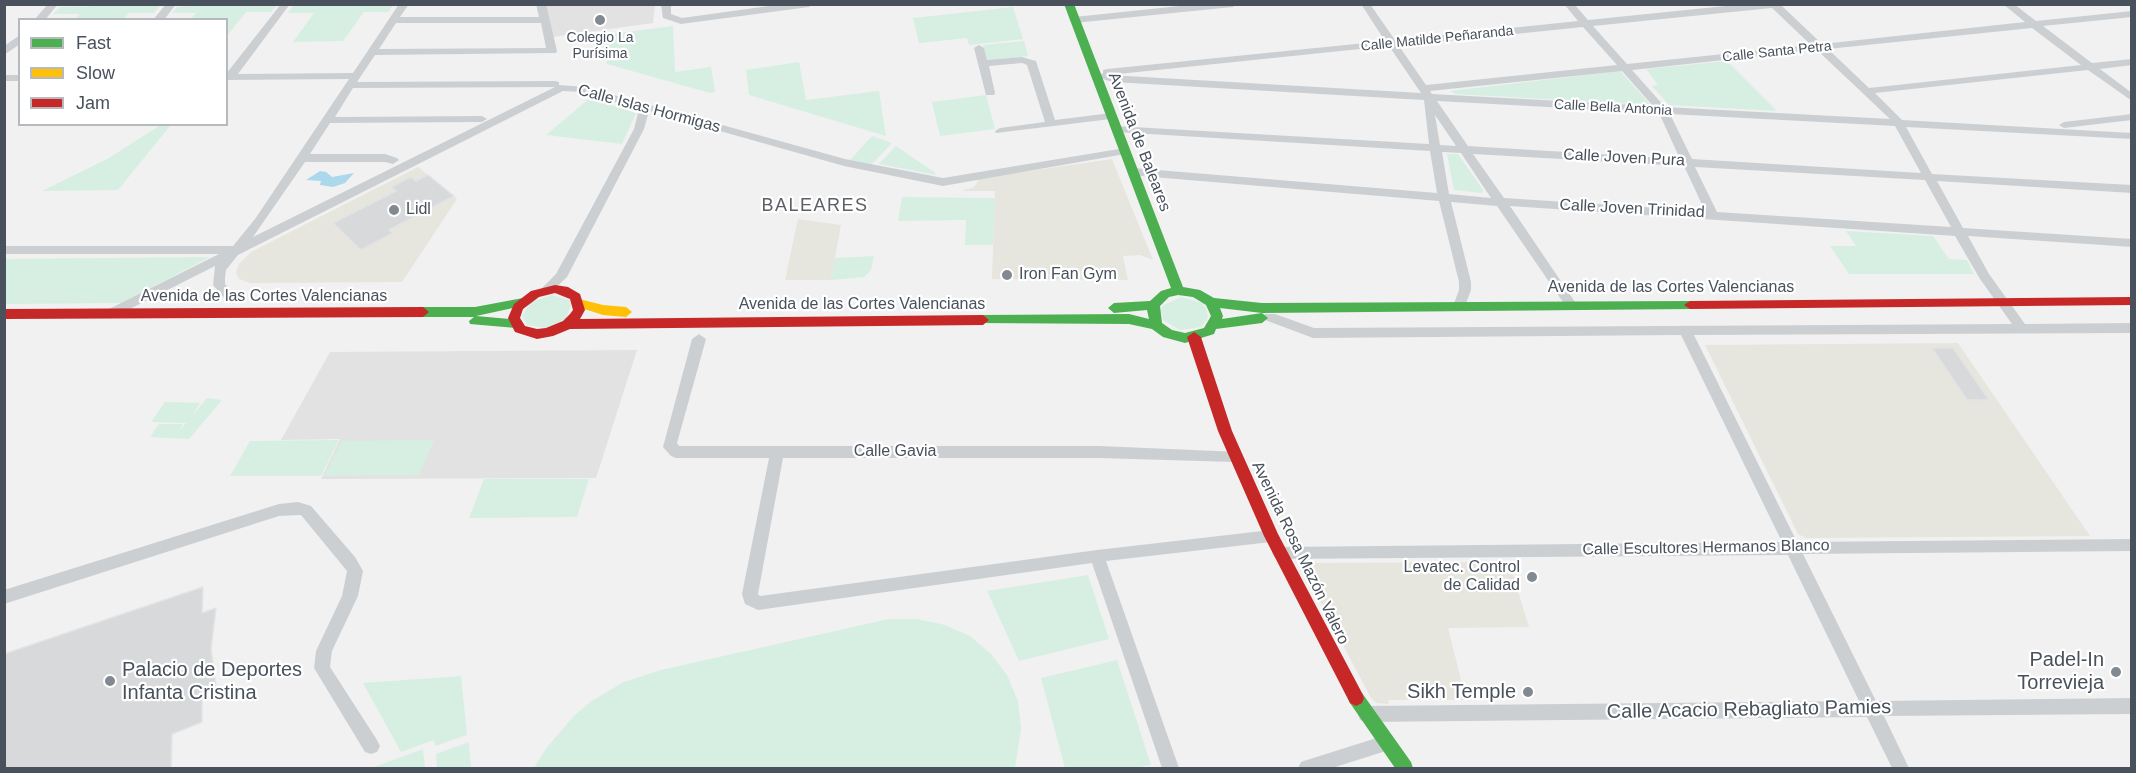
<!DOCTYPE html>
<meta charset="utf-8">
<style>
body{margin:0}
#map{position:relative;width:2136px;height:773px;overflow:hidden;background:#f1f1f1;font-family:Helvetica,sans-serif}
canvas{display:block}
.frame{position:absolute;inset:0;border:6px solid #48515c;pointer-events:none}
.legend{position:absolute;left:18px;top:18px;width:210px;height:108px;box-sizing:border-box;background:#fff;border:2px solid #b6b9be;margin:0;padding:8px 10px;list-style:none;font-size:18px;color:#48515c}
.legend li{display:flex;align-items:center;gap:12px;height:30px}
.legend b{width:30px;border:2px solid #b6b9be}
</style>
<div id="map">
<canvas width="2136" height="773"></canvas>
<div class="frame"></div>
<ul class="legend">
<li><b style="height:8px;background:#4caf50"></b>Fast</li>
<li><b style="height:8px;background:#ffc107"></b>Slow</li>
<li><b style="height:8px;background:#c62828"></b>Jam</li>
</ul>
</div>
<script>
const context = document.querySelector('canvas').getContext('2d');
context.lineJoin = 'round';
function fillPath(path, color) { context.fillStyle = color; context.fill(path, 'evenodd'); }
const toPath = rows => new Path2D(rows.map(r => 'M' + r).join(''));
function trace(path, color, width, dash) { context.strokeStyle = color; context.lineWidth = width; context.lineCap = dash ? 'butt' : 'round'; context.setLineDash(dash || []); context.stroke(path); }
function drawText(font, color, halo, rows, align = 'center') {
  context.font = font + ' Helvetica,sans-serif'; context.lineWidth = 4.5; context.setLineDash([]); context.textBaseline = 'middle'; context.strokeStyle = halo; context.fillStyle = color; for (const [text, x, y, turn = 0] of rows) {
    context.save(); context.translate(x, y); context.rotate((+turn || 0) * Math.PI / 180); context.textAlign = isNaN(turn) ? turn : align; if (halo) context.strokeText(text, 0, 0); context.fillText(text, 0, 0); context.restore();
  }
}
const commercial = toPath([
 [1112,159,1153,260,1140,255,1123,256,1128,280,992,279,995,191,961,191,974,187,980,178],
 [418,167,457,199,402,282,250,283,239,279,236,272,239,264,251,252],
 [798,219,841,225,831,280,785,280],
 [1958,343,2090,536,1806,538,1798,534,1705,345],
 [1509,562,1529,627,1448,628,1466,700,1388,700,1389,704,1376,703,1371,698,1302,567,1306,563]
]);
const education = toPath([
 [545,5,655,5,653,23,552,37],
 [637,350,596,478,321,479,340,439,281,440,330,352]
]);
const green = toPath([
 [205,4,252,4,276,6,271,12,246,12,227,36,226,20,191,19,196,13,172,13,177,7],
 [137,5,160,6,154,13,129,13,123,19,75,19,80,14,53,14,60,7],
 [393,5,388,12,364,12,343,41,293,42,314,13,288,13,293,6],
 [1013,7,1023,39,969,45,967,38,919,43,913,18],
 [673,26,675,72,711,67,715,92,710,93,607,64,598,36],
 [1024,41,1028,56,987,61,983,45],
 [1727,61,1777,111,1669,105,1652,86,1658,85,1646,69],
 [799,62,806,100,879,91,886,136,749,95,746,70],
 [1620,71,1651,105,1455,94,1450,91],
 [986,95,995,129,940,136,932,102],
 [590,98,636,113,622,144,546,135],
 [159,126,170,126,118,190,42,191,109,158],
 [872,136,892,143,872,164,850,160],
 [896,146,934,172,936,175,879,164],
 [1447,154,1458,154,1483,190,1482,193,1454,190],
 [902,197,995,198,993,245,965,245,966,220,898,221],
 [1846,231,1933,236,1949,259,1967,260,1974,274,1849,274,1830,246,1856,246],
 [874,256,871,270,864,277,831,280,835,258],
 [210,257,121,303,5,304,4,259],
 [552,295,569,300,571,304,566,319,546,328,527,325,522,316,531,302],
 [1181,297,1202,303,1206,308,1208,318,1201,327,1180,330,1163,320,1161,310,1164,305],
 [207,398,222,400,189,439,150,437,159,424,183,424,179,431,186,423,151,422,165,402,200,403,191,417],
 [339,440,321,476,230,476,250,441],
 [434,440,419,475,324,476,342,441],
 [484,479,589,479,577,517,469,518],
 [1088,575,1109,639,1019,661,987,591],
 [889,619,917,619,945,625,970,636,991,654,1007,675,1018,701,1021,729,1015,768,534,768,547,747,574,716,590,702,624,682,661,670],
 [1117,660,1151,765,1134,768,1065,768,1041,678],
 [461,676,467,735,435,746,434,740,401,752,363,683],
 [469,742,471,768,437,768,436,754],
 [423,749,425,768,371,768]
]);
const water = toPath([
 [320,171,326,172,332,177,354,173,345,183,333,187,320,185,321,181,306,180]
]);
const building = toPath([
 [428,175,454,196,389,230,393,233,361,250,333,223,396,191,391,187,411,177,416,181,428,175],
 [1932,348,1953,348,1989,400,1967,400,1932,348],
 [203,587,202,613,216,608,211,649,216,687,202,692,202,722,172,734,171,768,4,768,4,654,203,587]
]);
const street = toPath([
 [48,4,58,4,45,20,34,20,48,4],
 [166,4,176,4,164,20,153,20,166,4],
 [281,4,290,4,238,74,353,73,399,4,409,4,400,17,539,17,536,4,546,4,557,51,556,53,375,55,357,82,555,81,559,82,559,85,585,87,845,159,943,178,1125,148,1131,151,1125,154,943,186,844,166,649,111,644,129,567,277,549,294,545,295,539,291,556,274,634,129,639,109,581,92,563,91,238,255,226,270,225,278,225,284,235,296,233,299,225,299,213,285,215,266,110,319,104,314,105,311,219,254,4,254,4,246,233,246,255,219,349,79,226,80,226,74,281,4],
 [396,23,541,23,546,48,379,49,396,23],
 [555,87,253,237,305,162,385,162,393,164,399,160,397,158,385,154,310,154,330,123,482,122,487,119,482,116,335,117,353,88,555,87],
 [661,4,671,4,671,14,682,18,783,4,813,4,809,7,681,24,663,18,661,4],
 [1199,4,1237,4,1233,7,1074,23,1069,20,1074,17,1199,4],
 [1361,4,1370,4,1395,40,1578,21,1564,4,1574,4,1588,20,1745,4,1783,4,1782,6,1822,44,2025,22,2003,4,2014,4,2036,21,2132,11,2132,17,2043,26,2092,63,2132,59,2132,65,2100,69,2132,93,2132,101,2088,70,1875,93,1902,120,2132,133,2132,139,1906,127,1932,174,2132,185,2132,193,1937,181,1963,228,2132,239,2132,247,1968,236,1989,274,2025,324,2132,323,2132,333,1694,335,1797,542,2132,539,2132,551,1803,554,1876,701,2132,698,2132,714,1884,716,1909,768,1892,768,1867,717,1366,722,1360,720,1358,714,1360,708,1366,706,1859,701,1788,555,1280,559,1275,558,1272,553,1275,548,1280,547,1782,542,1681,335,1313,338,1265,320,1264,317,1265,314,1275,314,1314,328,2012,324,1980,279,1955,236,1510,206,1575,302,1577,305,1575,308,1571,309,1567,308,1497,206,1451,202,1471,282,1471,290,1465,306,1459,311,1453,306,1459,290,1459,282,1439,201,1129,175,1127,172,1133,168,1437,193,1430,151,1116,132,1111,129,1116,126,1429,144,1424,100,1113,82,1090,75,1095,72,1103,74,1103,70,1107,69,1385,41,1361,4],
 [1772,8,1811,45,1627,64,1593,26,1772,8],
 [1583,27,1617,65,1426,85,1399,46,1583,27],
 [2032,28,2081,65,1869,88,1828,49,2032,28],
 [1389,46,1421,93,1109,75,1389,46],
 [1817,50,1890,119,1665,107,1632,70,1817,50],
 [1622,71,1653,106,1432,94,1430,91,1622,71],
 [1437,101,1659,113,1680,159,1468,146,1437,101],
 [1670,114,1895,126,1921,173,1692,159,1670,114],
 [1435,115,1456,146,1440,145,1435,115],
 [1442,152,1461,153,1491,198,1449,194,1442,152],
 [1473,154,1684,166,1705,211,1504,198,1473,154],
 [1695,167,1925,180,1951,227,1717,212,1695,167],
 [20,35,20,44,4,55,4,46,20,35],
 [979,45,984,48,987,60,1022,57,1036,61,1055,120,1111,113,1116,116,1111,119,996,133,995,131,1000,128,1045,122,1027,65,1022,63,989,66,995,93,994,95,986,95,974,48,979,45],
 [4,75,20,75,20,81,4,81,4,75],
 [2132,114,2132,120,2064,128,2059,125,2064,122,2132,114],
 [699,334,706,339,677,443,679,446,1099,446,1240,452,1242,456,1240,460,1235,462,1099,458,783,458,758,594,760,596,1097,550,1271,530,1276,532,1278,536,1276,540,1271,542,1106,561,1179,768,1162,768,1092,563,758,610,745,604,742,594,769,458,676,458,671,456,663,447,692,339,699,334],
 [298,502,311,506,355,557,363,571,358,596,332,651,330,667,377,740,380,746,377,752,371,754,365,752,314,668,316,651,342,596,347,571,301,515,279,516,4,604,4,590,279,504,298,502],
 [1386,735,1392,737,1395,743,1392,749,1386,751,1332,768,1298,768,1301,762,1307,760,1386,735]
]);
const fast = toPath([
 [1064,4,1074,4,1183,287,1200,290,1214,298,1262,303,1690,301,1696,305,1690,309,1262,313,1220,308,1223,316,1222,319,1262,313,1268,318,1262,323,1216,329,1214,334,1185,343,1163,337,1152,329,1129,324,978,323,977,320,983,315,1129,314,1149,319,1147,310,1114,313,1108,308,1114,303,1150,301,1161,291,1171,288,1064,4],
 [1178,295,1193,297,1206,305,1211,316,1204,328,1185,333,1172,330,1162,323,1160,306,1169,297,1178,295],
 [523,298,527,299,529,302,527,305,476,316,521,320,522,323,521,326,516,328,470,324,469,321,474,317,423,317,417,312,423,307,475,307,523,298],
 [1356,690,1362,693,1411,762,1413,768,1395,768,1350,703,1348,698,1350,693,1356,690]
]);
const slow = toPath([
 [579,299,603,305,626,307,632,312,626,317,603,315,575,306,573,303,579,299]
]);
const jam = toPath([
 [555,285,568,287,580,294,585,310,580,319,983,315,989,320,983,325,570,329,553,336,537,339,515,332,508,318,514,304,531,291,555,285],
 [555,293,570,299,573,310,570,314,563,321,546,328,537,329,525,326,520,318,523,309,539,297,555,293],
 [2132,297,2132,305,1690,309,1684,305,1690,301,2132,297],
 [423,307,429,312,423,317,4,319,4,309,423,307],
 [1194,332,1201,337,1232,431,1278,534,1362,693,1364,698,1362,703,1356,706,1350,703,1264,536,1218,431,1187,337,1194,332]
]);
const markers = [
 [600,20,6,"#838990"],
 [394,210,6,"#838990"],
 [1007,275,6,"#838990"],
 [1532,577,6,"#838990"],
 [2116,672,6,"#838990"],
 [110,681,6,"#838990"],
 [1528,692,6,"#838990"]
];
const farPoinames = [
 ["Colegio La",600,38],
 ["Purísima",600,54]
];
const farStreetnames = [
 ["Calle Matilde Peñaranda",1437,39,-6],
 ["Calle Santa Petra",1777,52,-6],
 ["Calle Bella Antonia",1613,108,3]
];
const streetNames = [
 ["Calle Islas Hormigas",649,109,15],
 ["Avenida de Baleares",1139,142,69],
 ["Calle Joven Pura",1624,158,3],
 ["Calle Joven Trinidad",1632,209,3],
 ["Avenida de las Cortes Valencianas",1671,288],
 ["Avenida de las Cortes Valencianas",264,297],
 ["Avenida de las Cortes Valencianas",862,305],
 ["Calle Gavia",895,452],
 ["Calle Escultores Hermanos Blanco",1706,548,-1],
 ["Avenida Rosa Mazón Valero",1300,553,64]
];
const poiNames = [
 ["Lidl",406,210],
 ["Iron Fan Gym",1019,275],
 ["Levatec. Control",1520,568,"right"],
 ["de Calidad",1520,586,"right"]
];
const neighbourhoodNames = [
 ["BALEARES",815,206]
];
const nearPoinames = [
 ["Padel-In",2104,660],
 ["Torrevieja",2104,683],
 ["Palacio de Deportes",122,670,"left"],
 ["Infanta Cristina",122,693,"left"],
 ["Sikh Temple",1516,692]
];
const nearStreetnames = [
 ["Calle Acacio Rebagliato Pamies",1749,710,-1]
];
fillPath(commercial, '#e6e5de');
fillPath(education, '#e3e2e2');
fillPath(green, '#d6efe2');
fillPath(water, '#acd8eb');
fillPath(building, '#d8d9db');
trace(building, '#e2e3e4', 1.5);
fillPath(street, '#cccfd2');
fillPath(fast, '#4caf50');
fillPath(slow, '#ffc107');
fillPath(jam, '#c62828');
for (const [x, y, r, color] of markers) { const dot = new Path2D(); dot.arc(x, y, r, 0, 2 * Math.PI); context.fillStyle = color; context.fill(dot); trace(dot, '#fff', 2); }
drawText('14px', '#48515c', '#fff', farPoinames);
drawText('14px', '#48515c', '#fff', farStreetnames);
drawText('16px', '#48515c', '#fff', streetNames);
drawText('16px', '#48515c', '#fff', poiNames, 'left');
context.letterSpacing = '1.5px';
drawText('18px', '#5c5f64', '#fff', neighbourhoodNames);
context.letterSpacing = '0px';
drawText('20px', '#48515c', '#fff', nearPoinames, 'right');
drawText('20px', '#48515c', '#fff', nearStreetnames);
</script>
